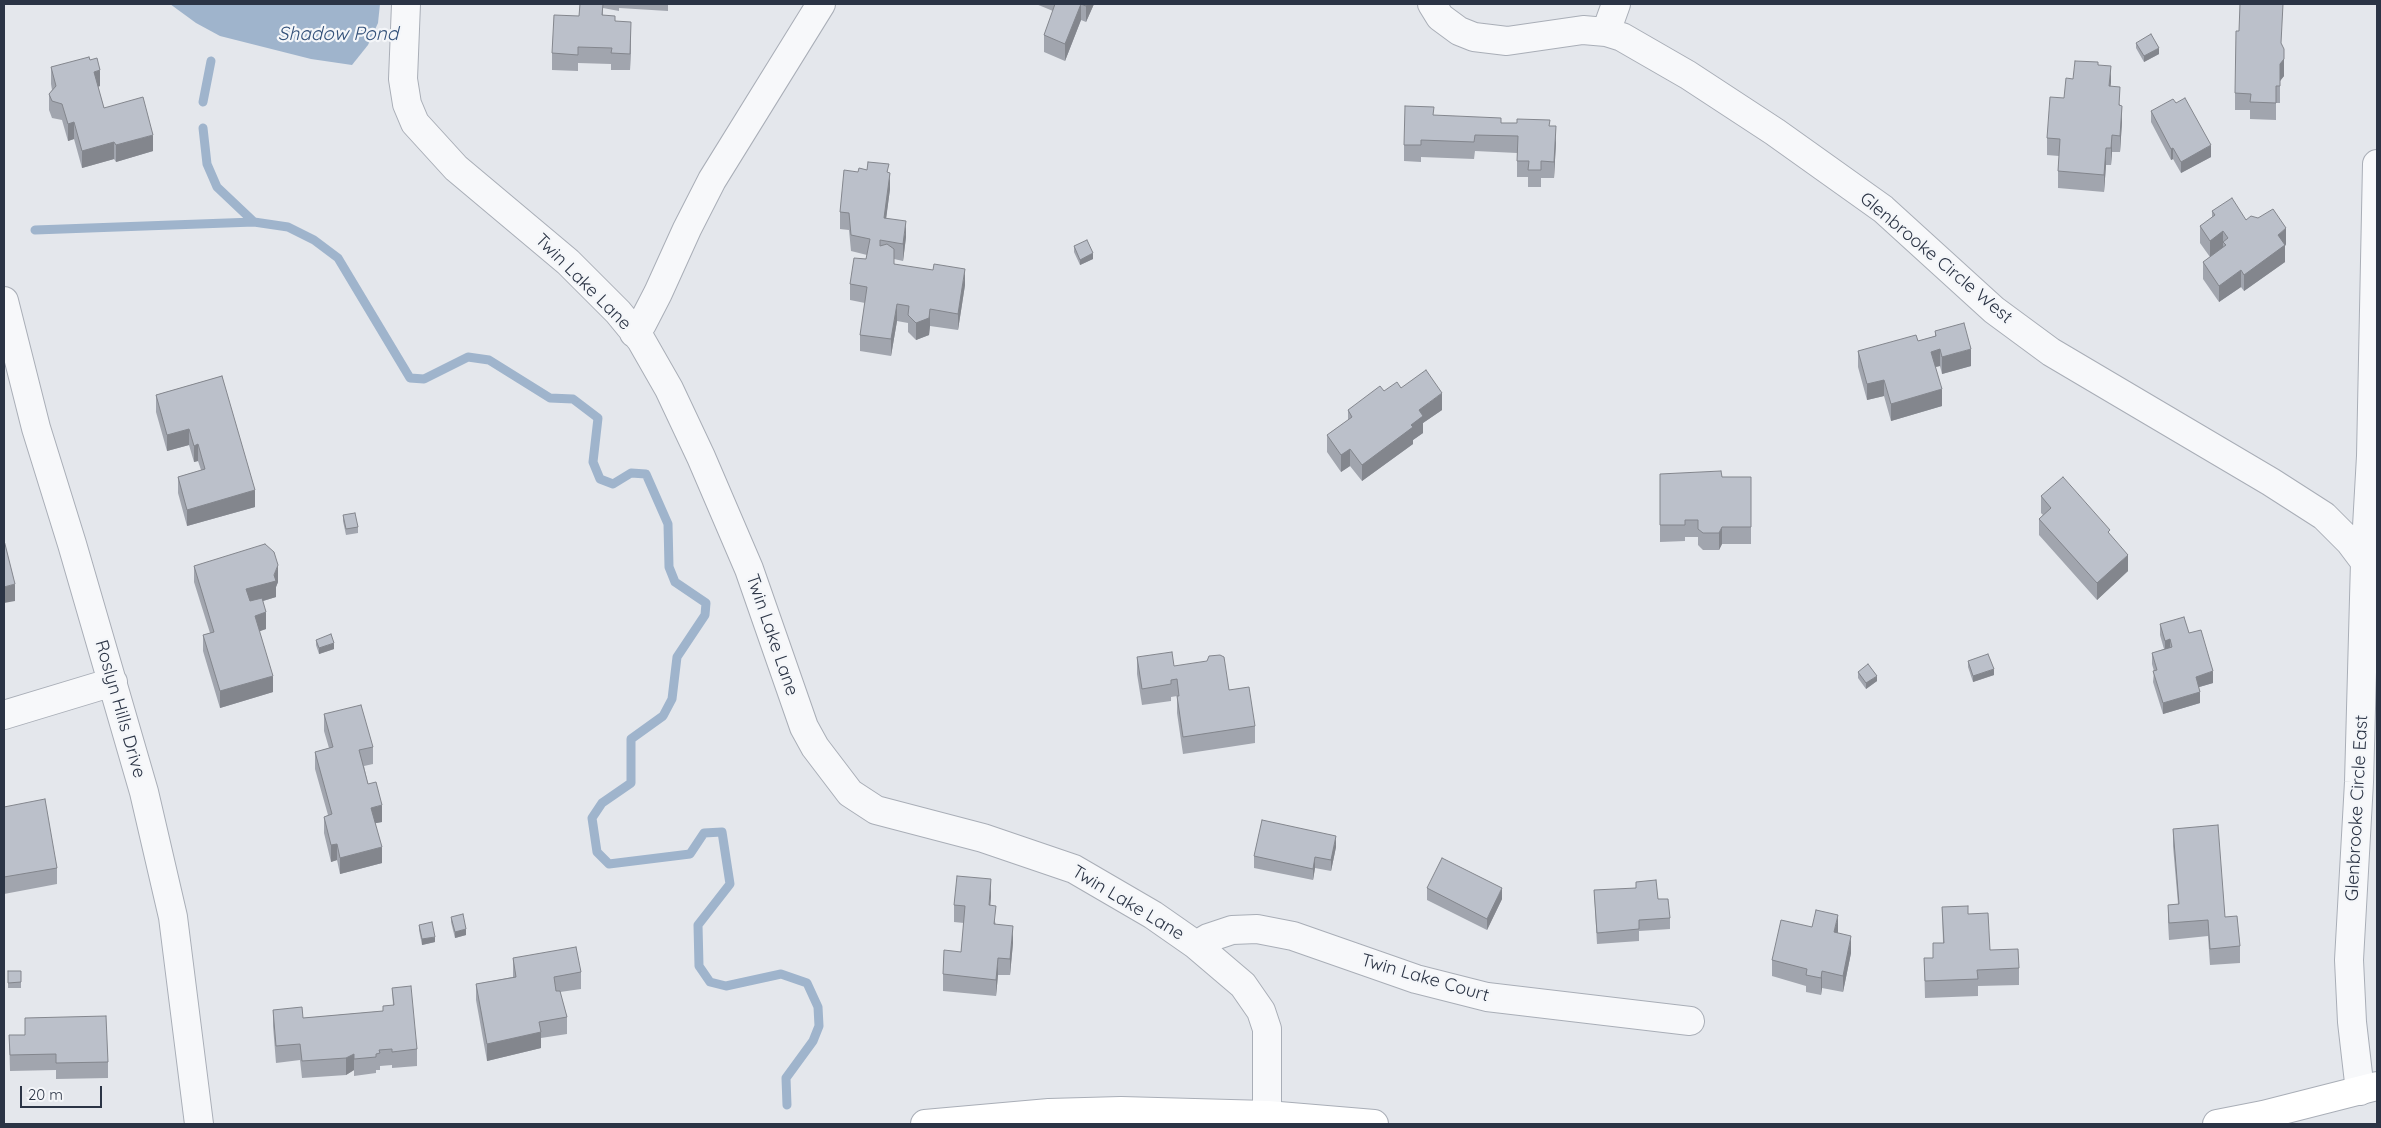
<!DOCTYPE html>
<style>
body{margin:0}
#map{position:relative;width:2381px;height:1128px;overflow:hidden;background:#e4e7ec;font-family:Quicksand,sans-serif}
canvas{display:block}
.frame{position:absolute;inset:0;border:5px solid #2b3445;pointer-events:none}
.scale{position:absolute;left:20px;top:1086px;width:82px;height:22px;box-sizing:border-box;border:2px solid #2b3445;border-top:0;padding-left:6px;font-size:15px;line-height:18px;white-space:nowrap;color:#2b3445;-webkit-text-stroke:4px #f4f6f9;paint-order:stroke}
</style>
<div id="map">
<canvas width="2381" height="1128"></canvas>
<div class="frame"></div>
<div class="scale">20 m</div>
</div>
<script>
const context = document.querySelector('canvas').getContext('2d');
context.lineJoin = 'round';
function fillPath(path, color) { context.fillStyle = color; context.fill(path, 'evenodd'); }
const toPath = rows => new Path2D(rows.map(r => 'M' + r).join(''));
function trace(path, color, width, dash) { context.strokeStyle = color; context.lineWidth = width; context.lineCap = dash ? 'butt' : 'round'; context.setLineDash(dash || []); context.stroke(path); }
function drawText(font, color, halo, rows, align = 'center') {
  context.font = font + ' Quicksand,sans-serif'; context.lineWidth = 4.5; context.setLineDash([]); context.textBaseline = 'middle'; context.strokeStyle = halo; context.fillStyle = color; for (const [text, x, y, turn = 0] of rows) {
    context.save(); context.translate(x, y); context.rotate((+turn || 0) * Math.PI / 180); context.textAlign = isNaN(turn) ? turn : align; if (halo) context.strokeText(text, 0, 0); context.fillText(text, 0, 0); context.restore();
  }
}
const water = toPath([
 [170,4,380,4,378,23,368,45,352,65,311,59,220,36,196,23]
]);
const stream = toPath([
 [203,102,211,61],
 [203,128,207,164,217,187,254,222],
 [35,230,254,222,288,227,314,240,338,258,410,378,424,379,468,357,489,360,550,398,573,399,598,418,593,462,600,479,613,484,631,473,646,474,668,524,669,567,675,582,706,603,705,615,677,657,672,699,663,716,631,739,631,783,602,803,592,818,597,852,609,864,690,854,704,833,722,832,730,884,698,925,699,966,710,982,726,986,781,974,807,983,818,1007,819,1026,813,1041,786,1078,787,1105]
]);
const street = toPath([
 [406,4,403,79,407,104,415,123,456,168,568,262,618,312,641,340,669,389,701,457,749,569,804,727,815,747,850,793,876,810,983,838,1074,869,1153,915,1196,945,1243,985,1261,1011,1267,1029,1267,1115],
 [1432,4,1440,17,1459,31,1474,37,1507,41,1583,30,1606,32,1622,37,1688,75,1775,132,1883,209,1994,310,2051,352,2271,482,2324,516,2350,542,2365,562],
 [1606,32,1616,4],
 [4,301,36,428,72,544,144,792,173,917,199,1124],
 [634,333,642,324,658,293,687,229,712,180,821,4],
 [4,715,113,682],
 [1196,945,1208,938,1232,930,1257,929,1293,936,1416,979,1487,997,1690,1021],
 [2360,1091,2352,1022,2349,960,2359,782,2365,562,2371,456,2377,164]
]);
const secondary = toPath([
 [925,1124,1049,1113,1121,1111,1267,1115,1374,1124],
 [2217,1124,2263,1115,2377,1086]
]);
const wall = toPath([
 [580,4,668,4,668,11,619,8,619,11,603,8,603,15,615,21,631,39,630,70,611,70,611,64,578,63,578,71,552,70,552,53,579,16],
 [1036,4,1094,4,1086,22,1081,20,1065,61,1044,52,1044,35,1053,11],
 [2136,43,2159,54,2144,62,2136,48],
 [2282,44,2284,66,2284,76,2280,81,2280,103,2276,103,2276,120,2250,119,2250,110,2235,110,2235,93],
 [90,60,100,86,98,87,104,108,153,151,116,162,114,159,82,168,74,139,68,141,62,120,52,118,49,110,49,94,52,90,51,84,51,67],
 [2098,65,2111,82,2110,87,2120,105,2122,122,2120,152,2112,152,2111,165,2106,165,2104,192,2058,188,2058,171,2059,156,2047,155,2047,138,2073,79],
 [2176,103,2211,157,2181,173,2173,159,2171,160,2151,122,2151,111],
 [1434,115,1501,123,1550,126,1556,142,1554,178,1541,178,1541,187,1528,187,1528,177,1517,177,1517,153,1475,151,1474,159,1421,157,1421,162,1404,161,1404,145],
 [889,172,890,189,886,218,906,237,903,261,894,259,894,264,965,285,958,330,930,326,929,335,916,340,908,332,908,323,897,321,891,356,860,351,860,335,865,303,850,300,850,284,866,259,867,255,851,251,849,230,840,229,840,212],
 [2212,211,2246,220,2286,244,2285,246,2285,262,2244,291,2241,287,2219,302,2203,279,2203,262,2210,257,2200,243,2200,226,2212,218],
 [1074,246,1093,259,1080,265,1074,252],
 [1935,331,1971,366,1942,374,1940,366,1935,367,1942,406,1891,421,1884,396,1867,400,1858,367,1858,351,1918,341,1935,336],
 [222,376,255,507,187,526,178,493,178,477,201,470,198,461,194,462,189,445,167,451,156,412,156,395],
 [1401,388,1442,410,1423,423,1423,433,1413,440,1413,444,1362,481,1350,466,1341,472,1327,452,1327,435,1348,420,1348,410,1384,391],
 [1660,474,1722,477,1751,477,1751,544,1722,544,1719,550,1703,550,1698,545,1698,537,1685,537,1685,541,1660,542],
 [2041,496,2110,535,2128,571,2097,600,2039,535,2039,519,2043,515,2041,513],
 [343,515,358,527,358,533,346,535,343,521],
 [194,566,278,582,276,587,276,597,263,601,266,629,259,631,273,692,220,708,203,651,203,635,210,633,194,582],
 [2160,624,2189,633,2213,683,2199,687,2200,703,2163,714,2153,682,2154,671,2152,664,2152,653,2164,649,2160,635],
 [316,640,334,649,319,654,316,645],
 [1137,657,1174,666,1229,690,1255,726,1255,743,1183,754,1177,713,1177,696,1171,697,1171,701,1142,705,1137,674],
 [1968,661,1994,675,1973,682,1968,667],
 [1858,672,1877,681,1866,689,1858,678],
 [324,714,373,747,373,764,364,766,368,784,382,822,375,823,382,863,340,874,337,860,331,862,324,833,324,817,328,815,315,769,315,752,329,748,324,731],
 [4,807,57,868,57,884,4,894],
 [2173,829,2225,917,2240,946,2240,963,2210,965,2208,936,2169,940,2168,922,2168,905,2178,904,2173,846],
 [1336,847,1331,871,1315,868,1313,880,1254,868,1254,856],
 [1427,888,1502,899,1487,930,1427,900],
 [1594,890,1658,899,1670,918,1670,929,1639,931,1639,941,1597,944],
 [991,896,990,905,996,925,1013,943,1010,975,998,975,996,996,943,991,943,974,961,952,964,923,954,922,954,905],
 [1942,907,1968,914,1990,950,2019,968,2019,985,1978,986,1978,996,1925,998,1924,958,1933,958,1943,943],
 [451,917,466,935,455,938,451,922],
 [419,925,435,942,422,945,419,930],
 [1812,927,1838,931,1838,933,1851,953,1843,992,1822,988,1821,995,1806,992,1806,986,1772,976,1772,960],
 [513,958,581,972,581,989,560,992,567,1017,567,1034,541,1038,541,1048,487,1061,476,1000,476,984,513,977],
 [8,971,21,971,21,988,8,988],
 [392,988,417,1049,417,1066,392,1068,392,1065,380,1066,380,1070,376,1070,376,1073,354,1076,354,1070,346,1075,302,1078,300,1060,276,1063,273,1026,273,1010,303,1018,383,1011,393,1005],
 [9,1035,108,1062,108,1078,56,1079,56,1070,10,1071]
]);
const shadedWall = toPath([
 [1081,4,1081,20,1065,61,1065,44],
 [1087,4,1094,4,1086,22,1086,6],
 [631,22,631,39,630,70,630,54],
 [2159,48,2159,54,2144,62,2144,56],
 [2284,49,2284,76,2280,81,2280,103,2280,64],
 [2111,66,2111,82,2109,103,2109,86],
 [100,70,100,86,94,88,94,72],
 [2122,106,2122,122,2120,152,2120,136],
 [74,122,74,139,68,141,68,124],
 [1556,126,1556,142,1554,178,1554,162],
 [153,135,153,151,116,162,116,145],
 [2112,135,2112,152,2111,165,2111,148],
 [114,142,114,159,82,168,82,151],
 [2211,145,2211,157,2181,173,2181,162],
 [2106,148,2106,165,2104,192,2104,175],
 [2173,148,2173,159,2171,160,2171,149],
 [890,173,890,189,884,235,884,218],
 [906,221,906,237,903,261,903,244],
 [2286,228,2286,244,2285,246,2285,262,2244,291,2244,275,2278,235],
 [2223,231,2223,248,2210,257,2210,241],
 [1093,253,1093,259,1080,265,1080,260],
 [965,269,965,285,958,330,958,314],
 [2241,270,2241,287,2219,302,2219,286],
 [897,304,897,321,891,356,891,339],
 [930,309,930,326,929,335,916,340,916,323],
 [1940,349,1940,366,1931,368,1931,352],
 [1971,349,1971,366,1942,374,1942,357],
 [1884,380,1884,396,1867,400,1867,384],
 [1942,389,1942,406,1891,421,1891,404],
 [1442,393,1442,410,1423,423,1423,433,1413,440,1413,444,1362,481,1362,465,1411,425,1419,410],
 [189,429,189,445,167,451,167,435],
 [198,444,198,461,194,462,194,446],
 [1350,449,1350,466,1341,472,1341,455],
 [255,490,255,507,187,526,187,510],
 [1722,527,1722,544,1719,550,1719,533],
 [2128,555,2128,571,2097,600,2097,583],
 [278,565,278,582,276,587,276,597,246,606,246,589,274,575],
 [15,584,15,601,4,603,4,587],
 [266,612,266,629,255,633,255,616],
 [2170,639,2170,650,2165,652,2165,641],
 [334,643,334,649,319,654,319,648],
 [1994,669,1994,675,1973,682,1973,676],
 [2213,671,2213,683,2196,688,2196,677],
 [273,676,273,692,220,708,220,691],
 [1877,676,1877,681,1866,689,1866,683],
 [2200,692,2200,703,2163,714,2163,703],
 [382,805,382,822,371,824,371,808],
 [1336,836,1336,847,1331,871,1331,860],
 [337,844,337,860,331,862,331,845],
 [382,847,382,863,340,874,340,858],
 [1315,857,1315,868,1313,880,1313,869],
 [991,879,991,896,989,922,989,905],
 [1502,888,1502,899,1487,930,1487,919],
 [1838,915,1838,931,1834,949,1834,932],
 [1013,926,1013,943,1010,975,1010,959],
 [466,929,466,935,455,938,455,932],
 [1851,936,1851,953,1843,992,1843,976],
 [435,937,435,942,422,945,422,939],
 [998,958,998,975,996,996,996,980],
 [1822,971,1822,988,1821,995,1821,978],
 [541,1032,541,1048,487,1061,487,1044],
 [354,1054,354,1070,346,1075,346,1058]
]);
const building = toPath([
 [580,4,603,4,602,15,615,16,615,21,631,22,630,54,611,53,612,48,578,47,578,55,552,53,554,15,579,16,580,4],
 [1055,4,1087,4,1086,6,1081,4,1065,44,1044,35,1055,4],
 [2240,4,2283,4,2281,43,2284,49,2284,59,2280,64,2280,86,2276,86,2276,103,2250,102,2251,94,2235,93,2236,31,2239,31,2240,4],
 [2151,34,2159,48,2144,56,2136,43,2151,34],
 [89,57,90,60,97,58,100,70,94,72,104,108,143,97,153,135,116,145,114,142,82,151,74,122,68,124,62,104,52,101,49,94,56,86,51,67,89,57],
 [2075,61,2098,62,2098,65,2111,66,2109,86,2120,87,2119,105,2122,106,2120,136,2112,135,2111,148,2106,148,2104,175,2058,171,2060,139,2047,138,2050,97,2064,98,2066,78,2073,79,2075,61],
 [2185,98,2211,145,2181,162,2173,148,2171,149,2151,111,2173,99,2176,103,2185,98],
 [1405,106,1434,107,1433,115,1501,118,1501,123,1517,123,1517,119,1550,120,1549,126,1556,126,1554,162,1541,161,1541,170,1528,170,1529,161,1517,161,1518,136,1475,135,1474,142,1421,140,1421,145,1404,145,1405,106],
 [868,162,889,164,887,172,890,173,884,218,906,221,903,244,880,240,880,246,887,244,894,249,894,264,933,270,934,264,965,269,958,314,930,309,929,318,916,323,908,315,909,306,897,304,891,339,860,335,867,287,850,284,854,258,866,259,870,239,851,235,849,213,840,212,844,170,858,172,859,168,867,170,868,162],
 [2232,198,2246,220,2251,216,2258,218,2273,209,2286,228,2278,235,2285,245,2244,275,2241,270,2219,286,2203,262,2226,245,2223,242,2228,238,2223,231,2210,241,2200,226,2215,215,2212,211,2232,198],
 [1087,240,1093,253,1080,260,1074,246,1087,240],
 [1964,323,1971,349,1942,357,1940,349,1931,352,1942,389,1891,404,1884,380,1867,384,1858,351,1916,335,1918,341,1936,336,1935,331,1964,323],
 [1426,370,1442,393,1419,410,1423,416,1411,425,1413,427,1362,465,1350,449,1341,455,1327,435,1352,417,1348,410,1380,386,1384,391,1397,382,1401,388,1426,370],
 [222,376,255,490,187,510,178,477,205,469,198,444,194,446,189,429,167,435,156,395,222,376],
 [1721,471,1722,477,1751,477,1751,527,1722,527,1719,533,1703,533,1698,529,1698,520,1685,520,1685,525,1660,525,1660,474,1721,471],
 [2063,477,2110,530,2108,532,2128,555,2097,583,2039,519,2051,508,2041,496,2063,477],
 [355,513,358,527,346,529,343,515,355,513],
 [5,544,15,584,4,587,4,545,5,544],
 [265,544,274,552,278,565,274,575,276,581,246,589,250,601,262,598,266,612,255,616,273,676,220,691,203,635,214,632,194,566,265,544],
 [2184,617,2189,633,2201,630,2213,671,2196,677,2200,692,2163,703,2153,671,2157,670,2152,653,2172,647,2170,639,2165,641,2160,624,2184,617],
 [331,634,334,643,319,648,316,640,331,634],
 [1172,652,1174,666,1207,661,1209,656,1220,655,1224,657,1229,690,1249,687,1255,726,1183,737,1177,696,1179,696,1177,679,1171,680,1171,684,1142,689,1137,657,1172,652],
 [1988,654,1994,669,1973,676,1968,661,1988,654],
 [1868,664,1877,676,1866,683,1858,672,1868,664],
 [361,705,373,747,359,750,368,784,376,782,382,805,371,808,382,847,340,858,337,844,331,845,324,817,332,814,315,752,333,747,324,714,361,705],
 [45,799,57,868,4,877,4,807,45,799],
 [1262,820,1336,836,1331,860,1315,857,1313,869,1254,856,1262,820],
 [2218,825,2225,917,2237,916,2240,946,2210,949,2208,920,2169,923,2168,905,2179,904,2173,829,2218,825],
 [1442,858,1502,888,1487,919,1427,888,1442,858],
 [957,876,991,879,989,905,996,906,994,924,1013,926,1010,959,998,958,996,980,943,974,944,950,961,952,965,906,954,905,957,876],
 [1656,880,1658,899,1668,899,1670,918,1639,920,1639,929,1597,933,1594,890,1636,888,1636,882,1656,880],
 [1968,906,1968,914,1988,913,1990,950,2018,949,2019,968,1977,970,1978,979,1925,981,1924,958,1933,958,1933,943,1944,943,1942,907,1968,906],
 [1816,910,1838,915,1834,932,1851,936,1843,976,1822,971,1821,978,1806,975,1807,969,1772,960,1781,920,1812,927,1816,910],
 [463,914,466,929,455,932,451,917,463,914],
 [432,922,435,937,422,939,419,925,432,922],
 [576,947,581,972,554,977,556,991,560,991,567,1017,539,1022,541,1032,487,1044,476,984,516,977,513,958,576,947],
 [8,971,21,971,21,982,8,983,8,971],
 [411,986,417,1049,392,1052,392,1049,379,1050,380,1053,376,1054,376,1057,354,1059,354,1054,346,1058,302,1061,300,1044,276,1046,273,1010,302,1007,303,1018,383,1011,383,1006,394,1005,392,988,411,986],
 [106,1016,108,1062,56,1063,56,1054,10,1055,9,1035,25,1035,25,1018,106,1016]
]);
const streetNames = [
 ["Glenbrooke Circle West",1936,258,40],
 ["Twin Lake Lane",583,282,45],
 ["Twin Lake Lane",772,635,71],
 ["Roslyn Hills Drive",120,709,74],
 ["Glenbrooke Circle East",2357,808,-87],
 ["Twin Lake Lane",1128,903,31],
 ["Twin Lake Court",1425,978,16]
];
const waterNames = [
 ["Shadow Pond",338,34]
];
fillPath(water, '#9fb4cc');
trace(stream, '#9fb4cc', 9);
trace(street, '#a9aeb7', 30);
trace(secondary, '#a9aeb7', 30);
trace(street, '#f7f8fa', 28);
trace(secondary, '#fff', 28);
fillPath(wall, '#a1a5ae');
fillPath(shadedWall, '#83868d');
fillPath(building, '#bbc0ca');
trace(building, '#83868d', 1);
drawText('18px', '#2b3445', '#f4f6f9', streetNames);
drawText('italic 19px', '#34527a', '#f4f6f9', waterNames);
</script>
